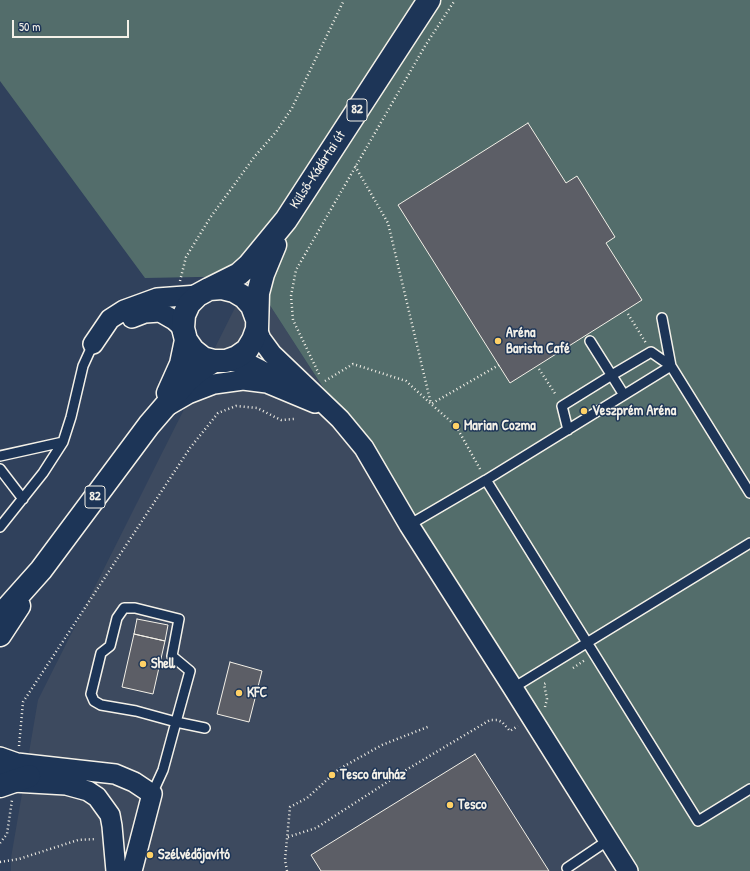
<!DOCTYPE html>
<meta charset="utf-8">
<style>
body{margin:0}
#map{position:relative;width:750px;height:871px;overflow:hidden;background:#30415c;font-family:"Patrick Hand",sans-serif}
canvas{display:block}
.scale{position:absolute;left:12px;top:20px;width:117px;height:18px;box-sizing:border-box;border:2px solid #f4f1e8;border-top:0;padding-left:5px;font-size:12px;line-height:14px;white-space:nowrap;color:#f4f1e8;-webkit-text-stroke:3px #1d3557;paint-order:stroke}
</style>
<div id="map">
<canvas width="750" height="871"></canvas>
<div class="scale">50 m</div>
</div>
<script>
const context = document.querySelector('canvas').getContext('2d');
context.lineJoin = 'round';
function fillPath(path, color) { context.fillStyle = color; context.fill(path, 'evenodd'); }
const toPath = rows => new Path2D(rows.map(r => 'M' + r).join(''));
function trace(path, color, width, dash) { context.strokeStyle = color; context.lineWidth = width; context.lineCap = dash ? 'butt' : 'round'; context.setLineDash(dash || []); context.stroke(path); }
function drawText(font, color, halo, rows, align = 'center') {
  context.font = font + ' "Patrick Hand",sans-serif'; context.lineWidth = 3; context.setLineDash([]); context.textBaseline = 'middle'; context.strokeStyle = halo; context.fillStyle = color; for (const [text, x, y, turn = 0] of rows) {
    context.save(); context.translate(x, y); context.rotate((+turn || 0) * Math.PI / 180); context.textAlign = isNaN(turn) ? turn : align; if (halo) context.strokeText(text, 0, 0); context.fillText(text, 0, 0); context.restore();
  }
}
const built = toPath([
 [251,276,636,871,11,871,11,858,38,700]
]);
const green = toPath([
 [0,0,750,0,750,871,636,871,251,276,145,278,0,81]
]);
const building = toPath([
 [528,123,566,183,577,176,615,237,606,243,642,300,510,383,398,205,528,123],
 [137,619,168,625,165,641,134,634,137,619],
 [134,634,165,641,153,694,122,687,134,634],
 [230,662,262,671,249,722,217,714,230,662],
 [475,754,549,871,321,871,311,855,475,754]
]);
const path = toPath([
 [355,166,388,223,431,404],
 [180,281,186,257,210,218,255,156,276,132,292,108,344,0],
 [628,314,646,343],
 [539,369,556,395],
 [319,374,293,320,291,296,296,270,425,46,455,0],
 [325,381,353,364,406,381,430,403],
 [480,469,456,426,431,404,499,365],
 [573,668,585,660],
 [545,707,547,699,544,684,546,683],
 [19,746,23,702,190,448,218,413,236,406,257,408,281,420,294,419],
 [288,837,316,828,406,770,490,720,497,720,502,722,510,731,518,726],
 [0,843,7,834,12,800],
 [0,862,19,859,78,840,96,839],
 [287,871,285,860,290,807,307,798,339,769,382,745,430,726]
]);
const service = toPath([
 [662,318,671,366],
 [590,341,624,395],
 [568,430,562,406,612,375,651,352,671,366],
 [0,456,63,442],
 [0,469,23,499],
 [486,480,698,821,750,789],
 [409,525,486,480,671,366,750,493],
 [0,527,43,473,63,442,71,417,83,366,93,344],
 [513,688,750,543],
 [152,794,163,770,176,722,190,671,172,656,179,619,135,608,124,608,117,618,110,646,101,653,91,694,94,701,101,705,136,711,176,722,205,728],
 [567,868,607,841]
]);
const minor = toPath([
 [132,318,145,313,160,312,174,320,183,328],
 [257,329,261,339,272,354,340,419,364,448,409,525,513,688,628,871],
 [93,344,110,319,124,310,157,298,198,295],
 [226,361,247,363,282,381],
 [169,405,188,394,214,384,243,380,267,383,315,403],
 [0,757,17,763,115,774,134,782,152,794,132,871],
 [0,773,29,776],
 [13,782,66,785,88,791,97,797,110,815,112,826,116,871]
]);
const primary = toPath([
 [209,289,239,274,249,265,286,220,429,0],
 [256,317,252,306,244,297,234,291,222,288,209,289,198,295,189,304,184,315,183,328,186,340,193,350,203,358,214,361,226,361,237,357,247,350,253,340,257,329,258,293,263,274,275,245],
 [168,393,181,364,186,340],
 [0,616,41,570,149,425,186,382,200,370,214,361],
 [0,635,19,606],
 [0,786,29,776]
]);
const markers = [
 [498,341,4,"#ffd166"],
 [584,411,4,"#ffd166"],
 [456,426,4,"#ffd166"],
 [143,664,4,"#ffd166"],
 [239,693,4,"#ffd166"],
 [332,775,4,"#ffd166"],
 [450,805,4,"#ffd166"],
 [150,855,4,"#ffd166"]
];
const shields = [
 [357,110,20],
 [95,497,20]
];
const shieldNames = [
 ["82",357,110],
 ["82",95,497]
];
const streetNames = [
 ["Külső-Kádártai út",318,170,-57]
];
const poiNames = [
 ["Aréna",506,333],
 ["Barista Café",506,349],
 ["Veszprém Aréna",592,411],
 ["Marian Cozma",464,426],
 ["Shell",151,664],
 ["KFC",247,693],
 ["Tesco áruház",340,775],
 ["Tesco",458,805],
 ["Szélvédőjavító",158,855]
];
fillPath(built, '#3d4a5f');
fillPath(green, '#536d6b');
fillPath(building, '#5c5e66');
trace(building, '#f4f1e8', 1);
trace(service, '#f4f1e8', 12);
trace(minor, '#f4f1e8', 22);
trace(primary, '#f4f1e8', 25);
trace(path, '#f4f1e8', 2.5, [1, 3]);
trace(service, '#1d3557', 9);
trace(minor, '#1d3557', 19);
trace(primary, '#1d3557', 22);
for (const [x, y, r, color] of markers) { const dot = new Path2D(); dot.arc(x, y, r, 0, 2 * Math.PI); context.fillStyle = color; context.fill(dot); trace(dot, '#1d3557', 1.5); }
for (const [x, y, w] of shields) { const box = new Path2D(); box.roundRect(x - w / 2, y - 11, w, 22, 3); context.fillStyle = '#1d3557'; context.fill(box); trace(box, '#f4f1e8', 1); }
drawText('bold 13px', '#f4f1e8', null, shieldNames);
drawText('14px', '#f4f1e8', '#1d3557', streetNames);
drawText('bold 14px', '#f4f1e8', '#1d3557', poiNames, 'left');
</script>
